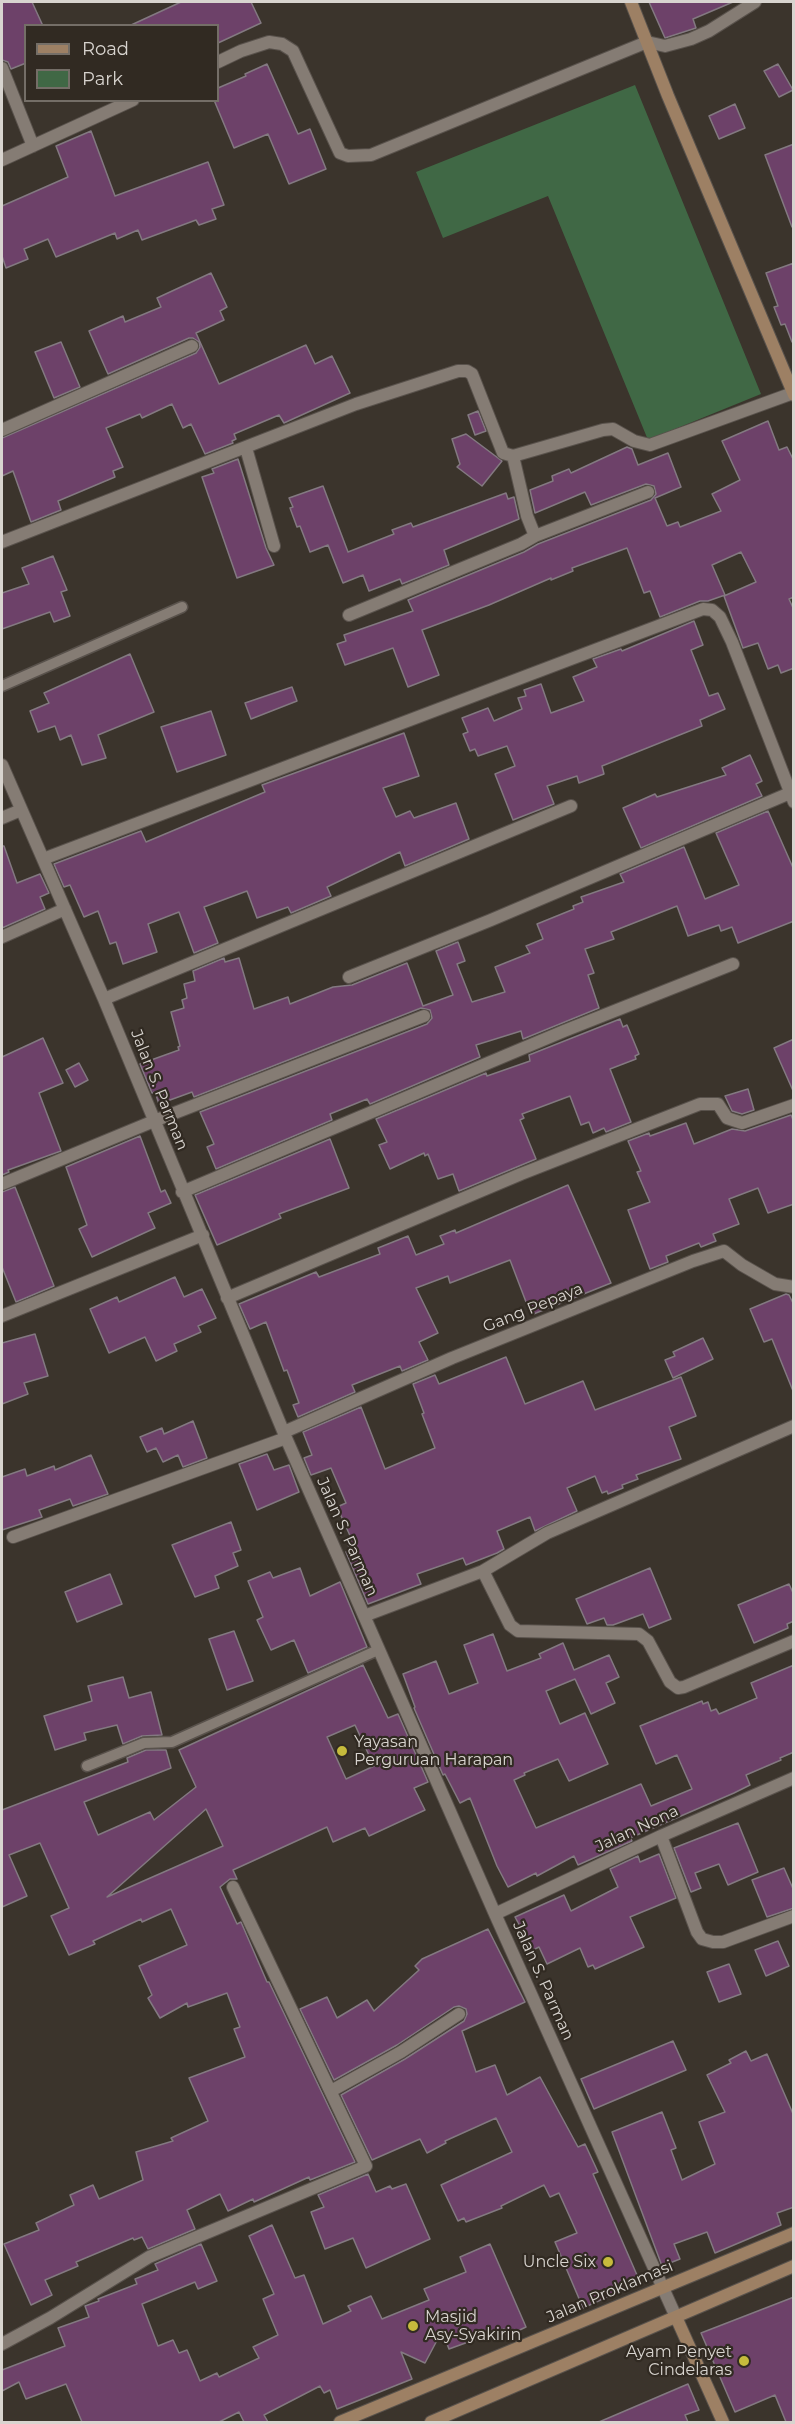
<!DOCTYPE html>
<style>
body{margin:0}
#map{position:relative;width:795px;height:2424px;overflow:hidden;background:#3b342c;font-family:Montserrat,sans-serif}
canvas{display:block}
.frame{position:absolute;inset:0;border:3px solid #d8d4cf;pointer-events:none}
.legend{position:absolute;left:24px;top:24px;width:195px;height:78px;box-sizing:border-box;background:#312a22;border:2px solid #746e67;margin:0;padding:8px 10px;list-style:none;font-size:18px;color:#d8d4cf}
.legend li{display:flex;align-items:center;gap:12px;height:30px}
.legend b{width:30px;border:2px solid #746e67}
</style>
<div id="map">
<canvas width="795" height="2424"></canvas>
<div class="frame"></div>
<ul class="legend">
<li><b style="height:8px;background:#9d8064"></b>Road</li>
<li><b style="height:16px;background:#406845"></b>Park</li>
</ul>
</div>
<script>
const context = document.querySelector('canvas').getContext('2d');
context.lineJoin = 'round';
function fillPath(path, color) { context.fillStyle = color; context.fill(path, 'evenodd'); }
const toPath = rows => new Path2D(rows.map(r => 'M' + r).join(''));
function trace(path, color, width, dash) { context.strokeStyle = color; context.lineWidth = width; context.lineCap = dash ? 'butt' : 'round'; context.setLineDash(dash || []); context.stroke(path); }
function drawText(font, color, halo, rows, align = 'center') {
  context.font = font + ' Montserrat,sans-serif'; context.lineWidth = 4.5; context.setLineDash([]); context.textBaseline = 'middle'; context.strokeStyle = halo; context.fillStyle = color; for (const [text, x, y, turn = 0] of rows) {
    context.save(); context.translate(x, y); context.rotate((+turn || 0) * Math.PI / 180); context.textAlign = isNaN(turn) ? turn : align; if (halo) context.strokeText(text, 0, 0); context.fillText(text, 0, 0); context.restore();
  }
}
const green = toPath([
 [635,85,761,394,648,440,548,196,443,238,416,172]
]);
const building = toPath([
 [2,2,32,2,43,26,26,26,26,63,11,69,8,62,2,60,2,2],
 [181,2,251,2,261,23,218,43,218,26,129,26,181,2],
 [649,2,733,2,693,19,696,28,665,38,649,2],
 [267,64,298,134,310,129,326,169,289,184,268,134,234,148,214,100,218,100,218,88,246,76,245,74,267,64],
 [778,64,793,90,779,97,764,71,778,64],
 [735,104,745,128,719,139,709,116,735,104],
 [91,131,115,196,208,162,224,205,212,209,216,219,199,225,196,220,142,240,138,230,117,239,115,233,56,257,48,239,24,249,28,259,6,268,2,256,2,206,68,177,56,146,91,131],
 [794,144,794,227,792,227,765,155,794,144],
 [794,263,794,342,792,342,785,324,781,325,774,307,778,306,766,273,794,263],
 [211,273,227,307,220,311,224,320,196,333,219,384,306,345,315,364,332,356,350,393,284,423,279,415,234,434,236,439,232,441,233,443,205,454,191,424,183,428,172,404,142,418,140,414,106,428,123,467,113,471,115,477,58,501,61,510,31,522,13,471,2,476,2,438,196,353,200,347,199,342,193,338,189,338,108,374,89,331,123,316,125,322,161,307,157,298,211,273],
 [61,342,80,387,54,398,35,352,61,342],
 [478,411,486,431,475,435,468,415,478,411],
 [768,421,779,450,787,447,794,461,794,597,789,599,794,610,794,668,781,673,778,665,768,669,758,643,743,648,724,596,756,582,741,552,712,565,725,595,708,601,700,601,660,617,650,591,644,593,627,548,572,568,573,571,551,580,551,578,489,605,422,630,439,675,408,687,393,648,345,665,337,644,346,641,344,635,413,611,408,600,524,552,538,544,651,500,656,494,654,486,646,484,591,505,585,492,535,513,530,490,553,481,552,476,569,469,571,473,627,447,632,449,638,465,668,453,681,487,655,498,667,526,678,522,680,527,721,511,712,494,740,480,722,441,768,421],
 [466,434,502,461,482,486,457,467,460,464,452,439,466,434],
 [238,459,266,548,274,565,237,578,202,477,214,473,212,469,238,459],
 [323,486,348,552,394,534,392,530,411,523,413,527,506,493,508,499,514,497,519,519,444,550,449,565,402,584,400,579,369,591,363,575,343,583,328,545,310,552,300,526,297,527,290,508,293,507,289,498,323,486],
 [53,556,67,590,61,592,70,616,54,622,50,612,2,629,2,593,29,584,22,568,53,556],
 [694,621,703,645,691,650,709,696,718,693,725,709,700,720,702,726,602,766,604,774,579,783,577,776,547,786,554,804,513,820,495,774,515,766,507,746,478,756,475,749,470,751,463,734,468,732,462,718,488,708,494,721,522,709,518,698,526,696,524,690,541,684,551,713,584,701,573,677,597,667,593,659,621,649,622,651,694,621],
 [130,654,154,712,98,735,106,758,82,765,71,735,60,740,55,726,38,732,30,711,49,703,44,693,130,654],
 [292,687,297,701,251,719,245,703,292,687],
 [211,711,226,755,177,772,161,727,211,711],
 [404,733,419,776,383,788,396,817,410,811,414,818,456,803,469,839,405,866,400,852,327,887,331,896,291,913,288,907,257,918,247,891,204,907,218,943,194,953,179,912,148,924,157,952,123,964,116,942,110,944,98,911,84,917,70,885,64,887,54,864,141,831,146,842,265,792,262,785,404,733],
 [750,755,762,781,756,784,762,796,641,848,623,808,655,794,657,797,726,775,722,768,750,755],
 [768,811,794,870,794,921,738,943,732,927,721,931,719,925,688,936,677,906,611,932,614,939,585,949,594,973,588,975,599,1008,523,1039,521,1031,476,1045,480,1057,370,1104,367,1099,330,1114,332,1120,216,1169,207,1147,214,1144,200,1112,427,1024,432,1018,430,1010,421,1008,194,1097,192,1092,159,1104,155,1092,152,1093,140,1064,179,1050,178,1047,180,1046,171,1012,184,1008,182,1000,187,998,184,984,195,981,193,971,224,958,225,962,239,958,254,1009,288,997,290,1004,333,987,352,985,407,963,423,1006,453,995,436,951,458,942,465,961,457,964,472,1002,505,992,495,967,530,953,526,946,543,939,537,924,574,909,573,906,583,902,581,897,624,882,620,874,684,847,705,899,739,885,716,833,768,811],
 [2,846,4,846,17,883,40,874,49,893,40,897,45,909,2,928,2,846],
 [620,1019,623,1027,627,1025,639,1054,635,1056,636,1059,610,1069,631,1122,606,1132,604,1128,593,1133,589,1122,581,1125,570,1096,522,1114,524,1118,520,1120,536,1159,459,1191,453,1174,438,1179,428,1154,425,1156,424,1153,390,1169,379,1145,387,1142,376,1119,486,1073,487,1076,530,1061,529,1055,620,1019],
 [43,1038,63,1083,39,1093,61,1151,8,1170,9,1172,2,1175,2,1057,43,1038],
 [794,1039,794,1093,774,1048,794,1039],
 [79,1063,88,1080,75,1087,66,1070,79,1063],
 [748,1089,754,1110,742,1114,732,1111,725,1096,748,1089],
 [791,1115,794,1122,794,1204,768,1213,758,1188,729,1199,739,1224,713,1234,716,1241,701,1247,699,1243,666,1256,668,1262,650,1269,628,1210,650,1202,637,1172,641,1171,628,1141,649,1133,650,1136,686,1123,694,1144,732,1129,745,1131,791,1115],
 [140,1136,161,1192,165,1190,171,1203,148,1213,155,1228,92,1257,79,1229,87,1225,66,1167,140,1136],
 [330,1139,349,1188,279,1214,281,1218,217,1245,195,1195,330,1139],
 [568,1185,611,1283,531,1315,510,1260,450,1283,448,1276,416,1288,438,1333,419,1342,428,1360,402,1371,400,1366,352,1385,355,1392,298,1417,293,1405,299,1403,287,1370,284,1371,266,1322,250,1329,239,1304,316,1272,319,1277,380,1254,378,1248,408,1236,416,1255,444,1244,440,1236,455,1230,456,1233,568,1185],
 [15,1187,54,1286,16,1302,2,1267,2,1192,15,1187],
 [175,1277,184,1297,202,1289,216,1318,198,1326,201,1332,174,1344,177,1351,156,1361,145,1337,109,1353,90,1309,117,1297,119,1302,175,1277],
 [786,1294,789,1295,794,1305,793,1391,772,1339,764,1342,750,1309,786,1294],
 [35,1334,48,1376,24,1383,28,1394,2,1404,2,1343,35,1334],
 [703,1338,713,1359,673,1378,665,1360,675,1356,673,1352,703,1338],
 [506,1357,525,1404,583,1381,595,1410,681,1377,696,1416,669,1427,681,1459,636,1475,638,1479,622,1485,623,1488,608,1494,607,1491,602,1493,595,1476,567,1488,577,1511,535,1531,530,1517,497,1531,504,1549,497,1553,466,1565,463,1558,417,1574,421,1584,368,1604,346,1552,350,1550,347,1542,352,1540,337,1507,346,1503,331,1468,311,1475,304,1458,312,1455,303,1432,361,1407,385,1469,435,1448,422,1414,424,1413,413,1384,435,1375,439,1384,506,1357],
 [193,1421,207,1458,183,1467,178,1455,163,1462,156,1448,147,1452,140,1437,162,1428,164,1434,193,1421],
 [267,1454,274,1470,289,1465,299,1492,257,1510,239,1464,267,1454],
 [91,1455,108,1494,73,1506,70,1499,39,1510,42,1517,2,1530,2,1477,25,1469,27,1476,54,1466,55,1470,91,1455],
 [231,1522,241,1550,233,1553,238,1566,215,1576,219,1588,195,1597,172,1545,231,1522],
 [300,1568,310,1596,340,1582,367,1647,308,1673,294,1640,271,1650,257,1620,263,1617,248,1581,270,1572,273,1578,300,1568],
 [650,1568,671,1619,649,1628,643,1614,613,1625,607,1625,604,1618,587,1624,576,1599,650,1568],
 [110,1574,122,1604,77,1622,65,1592,110,1574],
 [789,1584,794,1595,794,1621,787,1624,788,1628,754,1643,738,1605,789,1584],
 [234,1631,253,1681,227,1690,209,1639,234,1631],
 [493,1634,507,1671,541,1658,539,1654,563,1643,574,1670,609,1655,619,1677,606,1683,615,1703,591,1714,575,1679,546,1691,560,1724,585,1713,608,1764,569,1781,558,1759,524,1773,525,1775,514,1780,536,1828,641,1784,651,1806,692,1789,677,1755,656,1764,640,1726,702,1701,703,1704,708,1702,711,1711,716,1709,719,1714,757,1698,751,1683,794,1665,794,1752,780,1758,781,1760,746,1775,750,1785,734,1793,630,1838,632,1841,578,1865,574,1856,537,1876,536,1873,508,1887,497,1866,470,1798,460,1803,445,1774,443,1775,414,1708,415,1707,403,1674,436,1661,449,1694,478,1683,464,1645,493,1634],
 [363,1665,388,1718,398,1714,428,1782,414,1788,425,1810,369,1836,365,1828,333,1842,327,1827,233,1870,237,1879,230,1879,220,1887,237,1924,241,1922,267,1982,269,1982,355,2162,310,2180,309,2177,254,2202,253,2199,228,2211,220,2194,187,2210,195,2229,148,2249,142,2237,134,2240,133,2238,76,2262,78,2266,45,2280,52,2295,31,2305,4,2244,39,2230,36,2223,74,2205,70,2195,93,2185,99,2199,143,2180,136,2152,173,2141,171,2138,208,2121,189,2078,245,2057,234,2029,240,2027,227,1993,188,2007,187,2003,160,2018,148,1998,152,1995,139,1966,187,1945,171,1909,142,1922,141,1919,93,1941,95,1944,69,1955,51,1916,69,1908,40,1843,9,1855,27,1896,2,1907,2,1810,128,1762,127,1758,146,1750,166,1750,171,1768,84,1802,98,1835,150,1812,154,1820,196,1787,179,1750,363,1665],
 [355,1725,374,1766,346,1779,327,1737,355,1725],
 [206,1809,223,1846,107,1897,206,1809],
 [123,1677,129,1698,151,1692,162,1735,142,1736,123,1744,117,1725,84,1733,86,1740,55,1750,44,1716,92,1701,88,1686,123,1677],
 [738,1823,758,1872,728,1885,719,1864,695,1873,701,1888,691,1892,674,1848,738,1823],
 [659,1854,676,1898,630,1917,644,1947,595,1969,593,1965,588,1967,580,1948,547,1964,539,1947,533,1950,515,1917,564,1895,571,1911,618,1887,610,1869,638,1856,640,1862,659,1854],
 [784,1868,794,1891,794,1908,767,1917,752,1880,784,1868],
 [488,1929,525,2002,462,2031,476,2072,495,2065,507,2095,540,2077,578,2147,585,2144,598,2172,593,2174,640,2282,583,2308,555,2242,577,2233,559,2193,550,2197,544,2185,501,2206,502,2208,466,2222,464,2218,458,2221,441,2185,512,2152,496,2118,445,2141,446,2143,427,2153,420,2139,372,2160,341,2095,405,2059,464,2021,467,2014,466,2009,459,2006,454,2007,397,2045,334,2080,300,2009,327,1997,337,2018,367,2000,374,2011,419,1970,415,1966,422,1959,488,1929],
 [778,1941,789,1966,766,1976,755,1950,778,1941],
 [729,1964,741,1994,719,2002,707,1972,729,1964],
 [673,2041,686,2070,594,2109,581,2079,673,2041],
 [746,2051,751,2061,767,2054,794,2116,794,2207,777,2213,781,2225,715,2253,707,2232,674,2244,680,2259,662,2266,612,2132,662,2112,676,2148,671,2150,682,2180,715,2164,699,2122,725,2112,707,2075,731,2063,729,2060,746,2051],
 [368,2174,376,2192,390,2186,392,2189,406,2184,430,2239,366,2268,353,2238,325,2249,311,2212,324,2207,318,2195,368,2174],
 [272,2225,295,2278,304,2275,323,2324,351,2311,348,2306,371,2296,382,2319,429,2300,424,2289,466,2272,460,2257,490,2244,526,2327,507,2336,504,2329,449,2349,442,2331,425,2363,401,2352,412,2379,337,2409,330,2390,324,2393,320,2386,264,2415,268,2422,244,2422,239,2412,219,2422,82,2422,66,2384,26,2399,19,2382,2,2391,2,2370,65,2346,58,2328,89,2317,85,2306,99,2301,98,2299,137,2284,135,2279,158,2270,155,2264,201,2244,217,2281,198,2289,195,2282,142,2304,158,2346,173,2340,179,2353,187,2350,200,2381,217,2373,219,2377,259,2358,253,2347,278,2335,263,2299,274,2294,249,2236,272,2225],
 [794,2297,794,2422,786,2422,775,2395,735,2412,701,2333,794,2297],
 [688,2384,699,2410,685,2415,688,2422,599,2422,688,2384]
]);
const lane = toPath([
 [2,686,182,607],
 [87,1766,144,1743,172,1742,378,1650]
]);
const street = toPath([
 [218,62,241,51,269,42,282,44,293,51,340,153,348,156,371,155,647,42,665,46,691,39,709,31,755,2],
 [2,68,33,146],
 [2,160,133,100],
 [2,430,192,346],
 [246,448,274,546],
 [535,536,648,492],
 [2,542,356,404,458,371,467,371,472,374,503,453,513,456,603,430,613,429,634,441,650,445,793,393],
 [349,615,521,544,535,536,527,516,513,456],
 [2,765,104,999,286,1438,495,1914,676,2317],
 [2,818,21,810],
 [43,859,703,609,712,610,720,617,732,642,794,802],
 [2,937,65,909],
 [349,977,491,920,790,793],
 [104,999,571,806],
 [2,1184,154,1121,424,1016],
 [182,1192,564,1031,733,964],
 [227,1298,521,1174,700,1104,718,1104,727,1118,742,1123,794,1105],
 [2,1316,203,1235],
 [284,1432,452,1358,693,1261,724,1251,742,1265,775,1284,794,1287],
 [13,1537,286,1438],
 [483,1571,510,1625,518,1631,639,1634,648,1641,670,1682,678,1688,684,1687,794,1641],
 [364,1616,483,1571,547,1533,794,1426],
 [661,1836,697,1932,702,1939,713,1942,723,1942,794,1916],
 [495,1914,661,1836,794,1778],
 [331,2091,401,2052,459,2014],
 [2,2344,50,2318,149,2257,366,2166,233,1887]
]);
const secondary = toPath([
 [631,2,668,96,794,395],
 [676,2317,723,2422],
 [340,2422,794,2233],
 [431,2422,794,2266]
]);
const markers = [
 [342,1751,6,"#c6bb3c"],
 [608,2262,6,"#c6bb3c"],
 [413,2326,6,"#c6bb3c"],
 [744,2361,6,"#c6bb3c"]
];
const streetNames = [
 ["Jalan S. Parman",159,1090,68],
 ["Gang Pepaya",533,1308,-22],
 ["Jalan S. Parman",347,1537,66],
 ["Jalan Nona",637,1829,-25],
 ["Jalan S. Parman",543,1981,66],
 ["Jalan Proklamasi",610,2292,-23]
];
const poiNames = [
 ["Yayasan",354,1742],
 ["Perguruan Harapan",354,1760],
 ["Uncle Six",596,2262,"right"],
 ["Masjid",425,2317],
 ["Asy-Syakirin",425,2335],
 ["Ayam Penyet",732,2352,"right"],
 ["Cindelaras",732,2370,"right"]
];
fillPath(green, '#406845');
fillPath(building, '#6d4169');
trace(building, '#837981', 1.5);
trace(lane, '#59524c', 13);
trace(street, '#59524c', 14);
trace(secondary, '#59524c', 14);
trace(lane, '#857c74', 10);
trace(street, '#857c74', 12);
trace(secondary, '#9d8064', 12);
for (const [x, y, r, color] of markers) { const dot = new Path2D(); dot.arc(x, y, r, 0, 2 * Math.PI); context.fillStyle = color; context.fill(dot); trace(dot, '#312a22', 2); }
drawText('16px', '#d8d4cf', '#312a22', streetNames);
drawText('16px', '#d8d4cf', '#312a22', poiNames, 'left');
</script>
